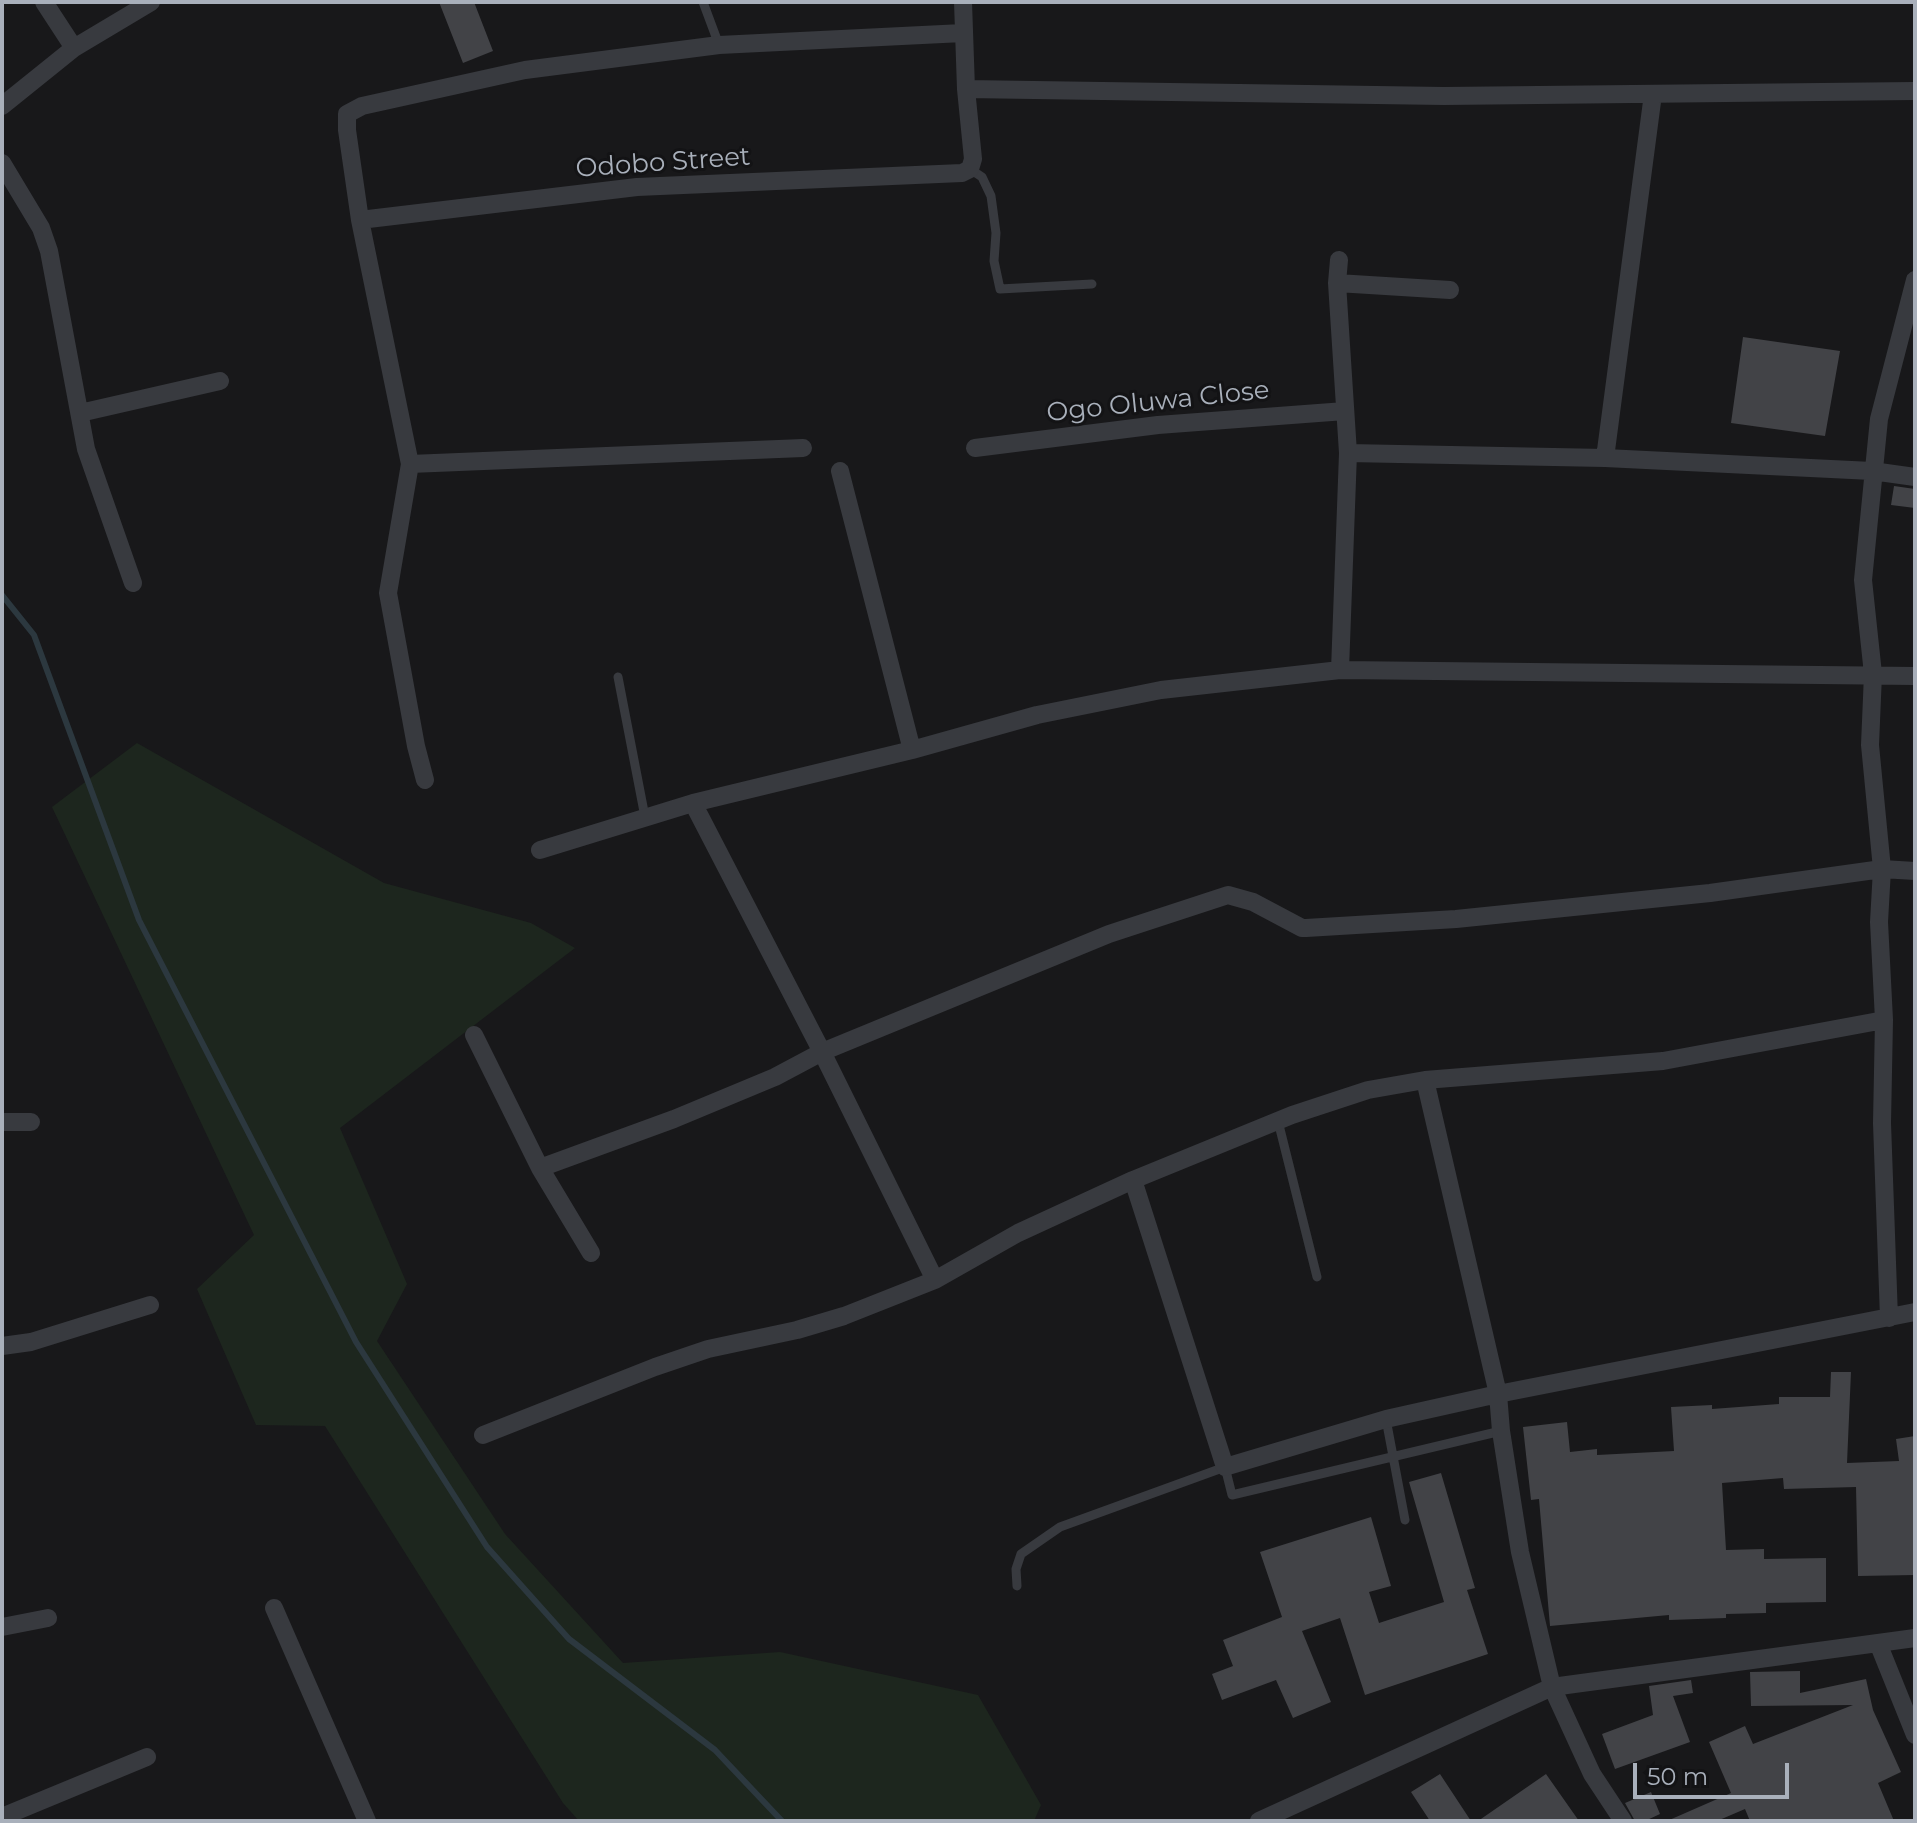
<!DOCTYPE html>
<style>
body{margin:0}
#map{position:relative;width:1917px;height:1823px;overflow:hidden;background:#18181a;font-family:Montserrat,sans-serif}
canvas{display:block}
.frame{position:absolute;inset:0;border:4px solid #a9b0bb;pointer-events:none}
.scale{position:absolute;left:1633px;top:1763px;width:156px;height:36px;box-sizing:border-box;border:4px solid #a9b0bb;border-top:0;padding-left:10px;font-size:24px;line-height:28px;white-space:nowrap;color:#a9b0bb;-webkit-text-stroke:6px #131315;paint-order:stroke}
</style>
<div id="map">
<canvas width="1917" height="1823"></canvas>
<div class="frame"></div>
<div class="scale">50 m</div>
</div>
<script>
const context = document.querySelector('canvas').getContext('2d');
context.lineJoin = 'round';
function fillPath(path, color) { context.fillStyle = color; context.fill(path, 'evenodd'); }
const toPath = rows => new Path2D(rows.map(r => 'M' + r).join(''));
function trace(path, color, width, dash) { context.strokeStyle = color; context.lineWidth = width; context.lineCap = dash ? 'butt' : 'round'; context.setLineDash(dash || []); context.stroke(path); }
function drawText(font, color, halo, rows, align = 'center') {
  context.font = font + ' Montserrat,sans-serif'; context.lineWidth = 6; context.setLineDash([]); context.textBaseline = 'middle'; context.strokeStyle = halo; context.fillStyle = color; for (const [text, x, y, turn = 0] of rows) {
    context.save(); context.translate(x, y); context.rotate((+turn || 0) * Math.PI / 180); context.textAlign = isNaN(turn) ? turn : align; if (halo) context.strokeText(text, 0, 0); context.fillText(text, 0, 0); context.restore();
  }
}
const green = toPath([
 [137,743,384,883,531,923,575,948,340,1128,407,1284,377,1341,505,1534,623,1663,780,1652,978,1695,1041,1805,1034,1821,579,1821,563,1803,325,1426,256,1425,197,1289,254,1235,52,807]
]);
const stream = toPath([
 [2,595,34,635,139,920,356,1342,487,1547,569,1639,715,1750,782,1821]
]);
const building = toPath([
 [439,2,474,2,493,51,463,63],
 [1743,337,1840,351,1825,436,1731,423],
 [1894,486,1915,489,1915,508,1891,505],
 [1831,1372,1851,1372,1847,1463,1899,1461,1896,1439,1915,1436,1915,1575,1858,1576,1856,1487,1784,1489,1783,1478,1722,1483,1726,1550,1764,1549,1764,1559,1826,1558,1826,1602,1766,1603,1766,1613,1726,1614,1726,1618,1669,1620,1669,1615,1550,1626,1539,1499,1531,1500,1523,1427,1567,1422,1570,1452,1597,1449,1597,1455,1674,1451,1671,1407,1712,1405,1712,1409,1779,1404,1779,1397,1830,1397],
 [1441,1473,1475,1588,1467,1590,1488,1654,1365,1695,1340,1618,1302,1631,1331,1702,1293,1718,1276,1680,1222,1700,1212,1674,1233,1666,1223,1640,1282,1617,1260,1552,1371,1517,1391,1586,1369,1592,1379,1623,1444,1602,1409,1482],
 [1800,1671,1800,1693,1866,1679,1873,1710,1901,1772,1878,1783,1894,1821,1750,1821,1745,1809,1717,1821,1667,1821,1731,1793,1709,1742,1745,1726,1753,1744,1853,1705,1751,1706,1750,1672],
 [1691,1680,1693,1693,1673,1696,1690,1742,1615,1769,1602,1734,1653,1715,1649,1686],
 [1440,1774,1471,1821,1430,1821,1411,1792],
 [1546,1774,1579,1821,1478,1821],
 [1651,1792,1660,1814,1645,1821,1635,1821,1625,1803]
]);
const lane = toPath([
 [703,2,719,45],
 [970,169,982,177,991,196,996,233,994,261,1000,289,1092,284],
 [618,677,645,817],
 [1278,1121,1317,1277],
 [1386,1419,1405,1520],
 [1017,1586,1016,1569,1021,1554,1060,1527,1225,1467,1232,1495,1501,1431]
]);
const street = toPath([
 [44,2,74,48],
 [966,89,1444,96,1915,91],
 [2,106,74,48,151,2],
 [2,163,41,228,49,251,86,449,133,583],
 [360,220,637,187,962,173,970,169,973,159,966,89,963,2],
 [1339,260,1337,283,1348,453,1340,670],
 [1337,283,1450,290],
 [80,413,220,381],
 [975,448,1158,425,1345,411],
 [1348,453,1605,458,1872,471,1915,477],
 [1605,458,1653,94],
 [410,464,803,448],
 [840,471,912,750],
 [425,780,416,746,388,593,410,464,360,220,347,130,347,114,362,106,525,70,719,45,963,33],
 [693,803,822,1052,935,1280],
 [540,850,693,803,912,750,1037,715,1161,690,1340,670,1915,676],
 [474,1035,540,1168],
 [1425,1080,1498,1394,1501,1431,1520,1552,1552,1687,1592,1774,1623,1821],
 [2,1122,31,1122],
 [1133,1180,1225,1467,1386,1419,1498,1394,1915,1312],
 [591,1253,540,1168,674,1119,775,1077,822,1052,1109,934,1228,895,1253,902,1302,928,1306,928,1456,919,1710,893,1882,869,1915,871],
 [1889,1318,1882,1123,1884,1020,1879,922,1882,869,1870,745,1873,674,1863,580,1879,419,1915,280],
 [2,1346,31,1342,150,1305],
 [483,1435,655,1367,708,1349,797,1330,844,1316,935,1280,1018,1233,1133,1180,1292,1115,1368,1090,1425,1080,1663,1061,1884,1020],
 [274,1608,367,1821],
 [2,1627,48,1618],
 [1878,1643,1915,1735],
 [2,1817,147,1757],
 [1259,1821,1552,1687,1915,1638]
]);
const streetNames = [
 ["Odobo Street",663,163,-4],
 ["Ogo Oluwa Close",1158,402,-6]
];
fillPath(green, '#1d261e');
trace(stream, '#2c383f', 6);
fillPath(building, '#424347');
trace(lane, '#383a3f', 9);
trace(street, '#383a3f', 18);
drawText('26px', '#a9b0bb', '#131315', streetNames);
</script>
